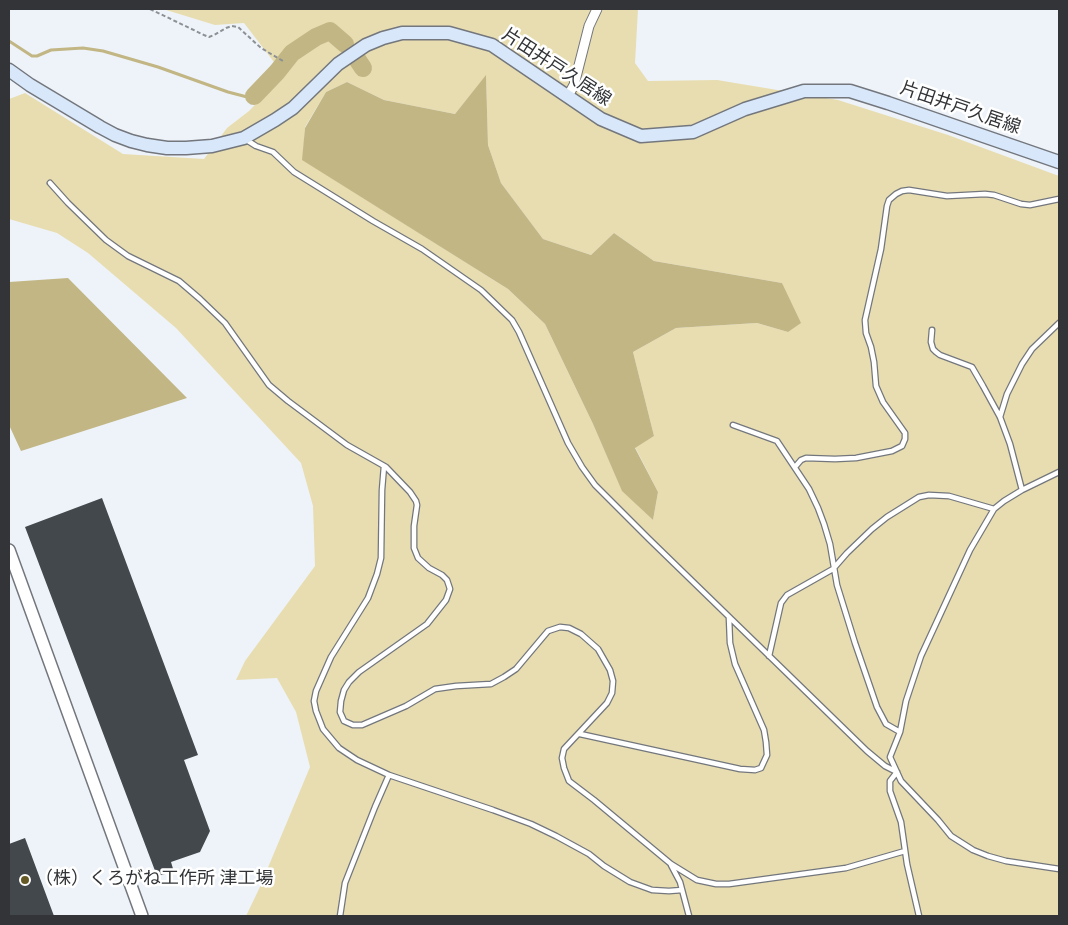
<!DOCTYPE html>
<meta charset="utf-8">
<style>
body{margin:0}
#map{position:relative;width:1068px;height:925px;overflow:hidden;background:#eef3f9;font-family:"Nunito Sans",sans-serif}
canvas{display:block}
.frame{position:absolute;inset:0;border:10px solid #323437;pointer-events:none}
</style>
<div id="map">
<canvas width="1068" height="925"></canvas>
<div class="frame"></div>
</div>
<script>
const context = document.querySelector('canvas').getContext('2d');
context.lineJoin = 'round';
function fillPath(path, color) { context.fillStyle = color; context.fill(path, 'evenodd'); }
const toPath = rows => new Path2D(rows.map(r => 'M' + r).join(''));
function trace(path, color, width, dash) { context.strokeStyle = color; context.lineWidth = width; context.lineCap = dash ? 'butt' : 'round'; context.setLineDash(dash || []); context.stroke(path); }
function drawText(font, color, halo, rows, align = 'center') {
  context.font = font + ' "Nunito Sans","Noto Sans JP",sans-serif'; context.lineWidth = 5; context.setLineDash([]); context.textBaseline = 'middle'; context.strokeStyle = halo; context.fillStyle = color; for (const [text, x, y, turn = 0] of rows) {
    context.save(); context.translate(x, y); context.rotate((+turn || 0) * Math.PI / 180); context.textAlign = isNaN(turn) ? turn : align; if (halo) context.strokeText(text, 0, 0); context.fillText(text, 0, 0); context.restore();
  }
}
const green = toPath([
 [163,9,638,9,635,63,648,81,717,80,838,100,948,135,1059,176,1059,916,246,916,259,889,310,767,296,712,277,678,236,680,245,661,315,566,313,506,301,463,176,328,88,253,57,233,9,219,9,99,25,93,123,154,204,159,227,128,249,111,284,75,244,23,215,25],
 [486,76,488,145,501,183,543,239,591,255,614,233,654,261,782,283,788,332,757,323,676,328,633,352,654,436,635,447,658,492,653,520,622,490,593,424,545,324,508,289,303,160,305,127,326,92,347,82,384,100,455,114]
]);
const water = toPath([
 [486,75,488,145,501,183,543,239,591,255,614,233,654,261,782,283,801,323,788,332,757,323,676,328,633,352,654,436,635,448,658,492,653,520,622,491,593,424,545,324,508,289,302,160,305,128,326,92,347,82,384,100,455,114],
 [68,278,187,398,21,451,9,425,9,282]
]);
const stream = toPath([
 [9,41,32,56,37,56,51,50,83,48,103,51,158,67,228,92,251,98,254,96]
]);
const river = toPath([
 [357,59,363,68],
 [254,96,277,72,292,53,316,37,330,31,345,44]
]);
const building = toPath([
 [102,498,198,755,184,760,210,831,200,852,171,862,174,872,157,876,25,527],
 [25,838,54,916,9,916,9,844]
]);
const path = toPath([
 [150,9,204,35,209,37,214,35,226,28,232,26,238,27,261,48,283,61]
]);
const service = toPath([
 [245,139,256,146,273,152,294,172,373,221,422,249,481,290,512,320,519,332,568,443,582,467,595,485,649,539,867,751,885,766,897,772],
 [50,183,68,203,106,240,128,256,179,281,200,299,225,323,269,385,288,401,347,445,386,467,410,492,416,501,417,505,414,526,414,548,418,558,429,568,442,575,447,580,450,589,446,600,427,624,359,672,349,682,344,690,341,701,340,712,344,721,353,725,362,725,406,706,435,689,456,686,491,684,504,677,516,669,548,631,560,627,569,628,581,634,598,649,610,670,613,681,612,693,607,703,564,749,562,758,564,768,569,781,594,800,671,864,697,880,716,884,729,884,846,868,905,851],
 [932,330,931,342,933,349,936,352,940,355,972,367,983,386,1000,417,1010,444,1022,490],
 [1000,417,1007,394,1022,364,1032,349,1059,323],
 [733,425,777,441,809,489,818,508,824,524,830,544,837,585,855,643,877,707,886,724,900,732],
 [384,466,382,490,381,558,377,574,368,598,331,657,316,691,314,701,316,711,323,729,339,748,357,760,389,775,493,810,531,824,556,836,589,854,604,866,630,882,652,890,669,891,682,890],
 [795,467,801,460,806,458,835,459,856,458,892,451,902,446,905,439,905,433,883,402,876,386,874,362,871,347,866,333,865,320,881,249,887,206,889,200,896,194,902,191,909,190,947,196,985,194,994,195,1021,204,1030,205,1059,199],
 [1059,472,1022,490,1004,501,994,509,970,550,921,656,906,701,900,732,890,757,901,781,938,820,951,836,973,850,988,856,1006,861,1059,869],
 [769,656,781,603,787,595,833,569,847,553,872,529,887,517,919,497,929,495,949,496,994,509],
 [580,734,740,769,755,770,761,768,767,755,766,742,764,730,735,664,730,643,729,618],
 [897,772,890,781,890,791,901,822,907,864,919,916],
 [671,865,680,882,689,916],
 [340,916,345,883,375,807,389,775]
]);
const minor = toPath([
 [568,96,574,85,589,26,597,9]
]);
const tertiary = toPath([
 [9,550,142,916]
]);
const secondary = toPath([
 [9,70,30,85,100,127,115,135,131,141,147,145,167,148,186,148,212,146,244,138,275,120,293,108,338,64,366,45,383,38,402,33,449,33,492,45,601,119,641,136,693,132,745,109,804,91,850,91,888,103,1059,162]
]);
const markers = [
 [25,880,5,"#655925"]
];
const streetNames = [
 ["片田井戸久居線",556,68,33],
 ["片田井戸久居線",960,109,19]
];
const poiNames = [
 ["（株）くろがね工作所 津工場",35,880]
];
fillPath(green, '#e8ddb0');
fillPath(water, '#c2b685');
trace(stream, '#c2b685', 3);
trace(river, '#c2b685', 18);
fillPath(building, '#43484d');
trace(service, '#73777d', 7);
trace(minor, '#73777d', 11);
trace(tertiary, '#73777d', 14);
trace(secondary, '#73777d', 15);
trace(path, '#8d9195', 2, [4, 2.5]);
trace(service, '#fff', 4.5);
trace(minor, '#fff', 9);
trace(tertiary, '#fff', 11);
trace(secondary, '#d8e8fa', 12);
for (const [x, y, r, color] of markers) { const dot = new Path2D(); dot.arc(x, y, r, 0, 2 * Math.PI); context.fillStyle = color; context.fill(dot); trace(dot, '#fff', 2); }
drawText('18px', '#323437', '#fff', streetNames);
drawText('18px', '#323437', '#fff', poiNames, 'left');
</script>
